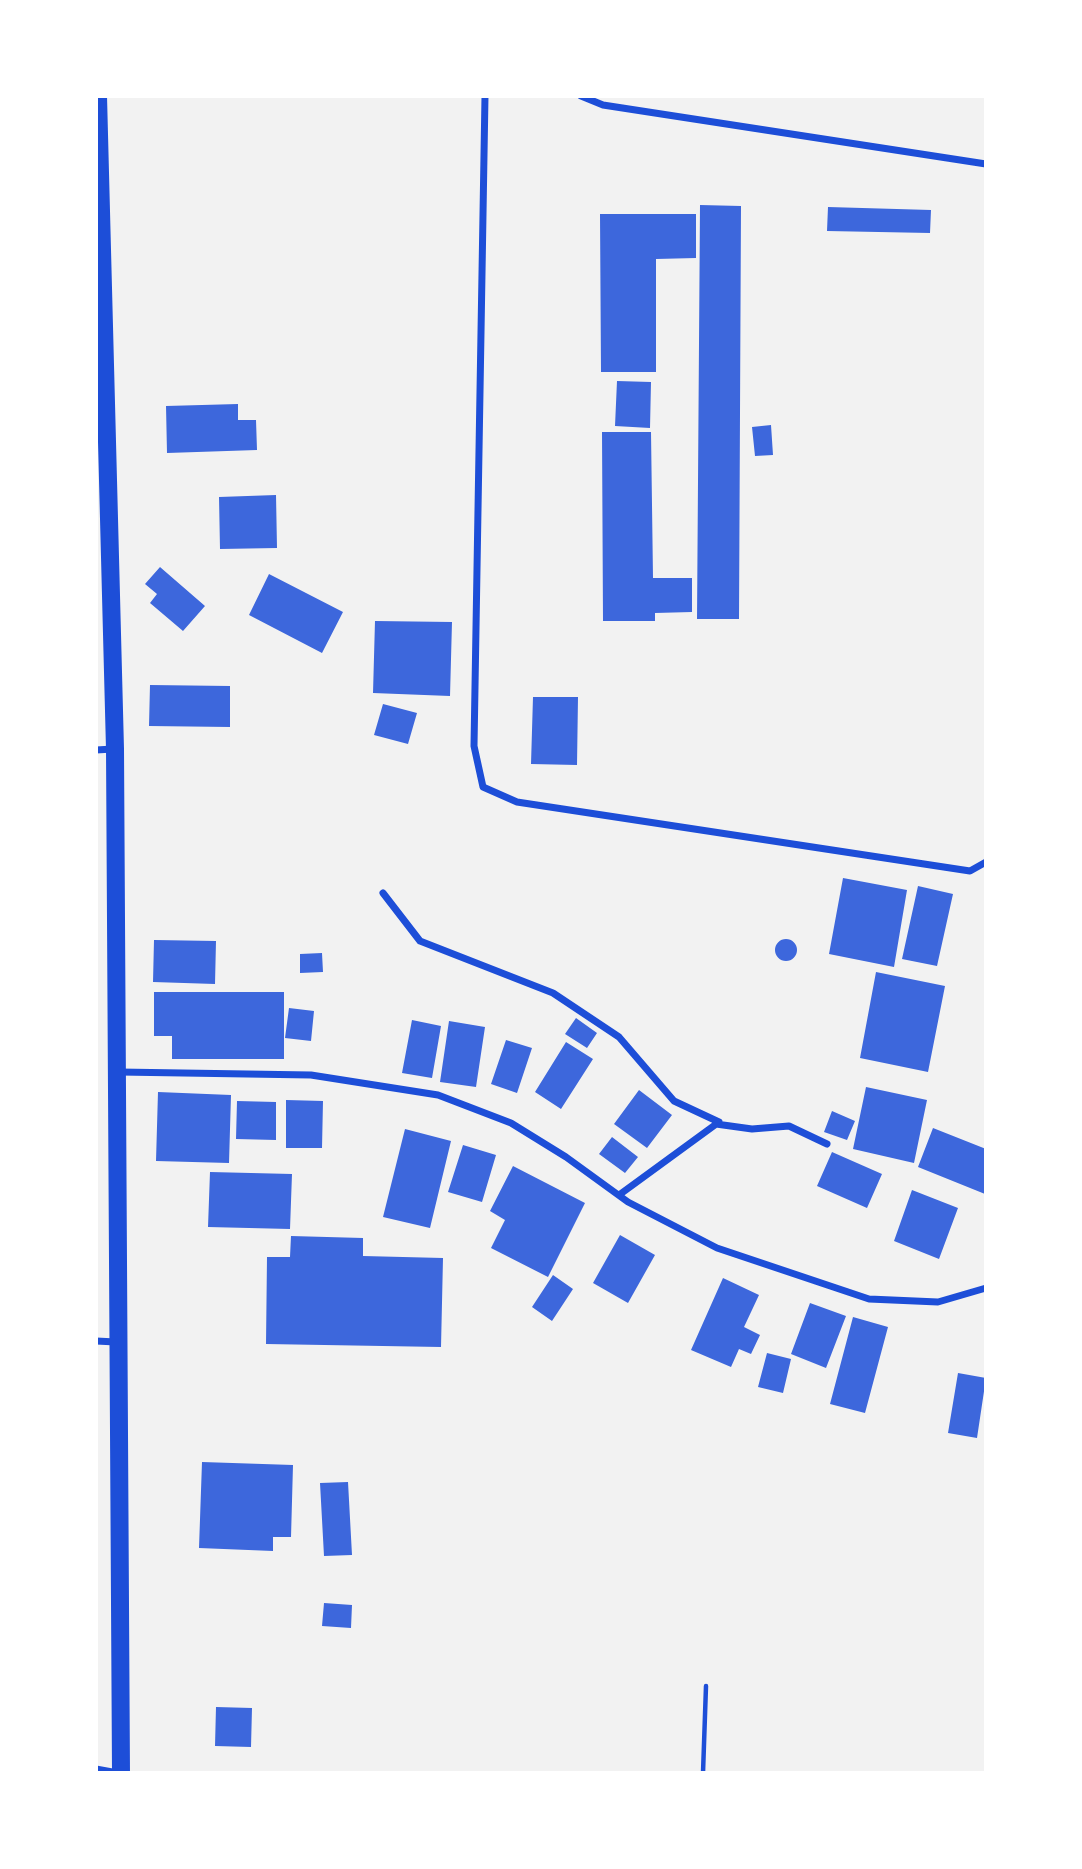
<!DOCTYPE html>
<style>
body{margin:0}
#map{position:relative;width:1082px;height:1869px;overflow:hidden;background:#f2f2f2;font-family:Barlow,sans-serif}
canvas{display:block}
.frame{position:absolute;inset:0;border:98px solid #fff;pointer-events:none}
</style>
<div id="map">
<canvas width="1082" height="1869"></canvas>
<div class="frame"></div>
</div>
<script>
const context = document.querySelector('canvas').getContext('2d');
context.lineJoin = 'round';
function fillPath(path, color) { context.fillStyle = color; context.fill(path, 'evenodd'); }
const toPath = rows => new Path2D(rows.map(r => 'M' + r).join(''));
function trace(path, color, width, dash) { context.strokeStyle = color; context.lineWidth = width; context.lineCap = dash ? 'butt' : 'round'; context.setLineDash(dash || []); context.stroke(path); }
const building = toPath([
 [700,205,741,206,739,619,697,619],
 [828,207,931,210,930,233,827,231],
 [600,214,696,214,696,258,656,259,656,372,601,372],
 [617,381,651,382,650,428,615,426],
 [238,404,238,420,256,420,257,450,167,453,166,406],
 [771,425,773,455,755,456,752,427],
 [602,432,651,432,653,578,692,578,692,612,655,613,655,621,603,621],
 [276,495,277,548,220,549,219,497],
 [160,567,205,606,183,631,150,603,157,594,145,584],
 [269,574,343,612,322,653,249,615],
 [375,621,452,622,450,696,373,693],
 [150,685,230,686,230,727,149,726],
 [533,697,578,697,577,765,531,764],
 [383,704,417,713,408,744,374,735],
 [843,878,907,890,894,967,829,954],
 [918,886,953,894,937,966,902,959],
 '775 950a11 11 0 1 1 22 0a11 11 0 1 1-22 0Z',
 [154,940,216,941,215,984,153,982],
 [322,953,323,972,300,973,300,954],
 [876,972,945,986,928,1072,860,1058],
 [154,992,284,992,284,1059,172,1059,172,1036,154,1036],
 [289,1008,314,1011,311,1041,285,1038],
 [576,1018,597,1033,587,1048,565,1034],
 [412,1020,441,1026,432,1078,402,1073],
 [449,1021,485,1027,476,1087,440,1082],
 [506,1040,532,1048,517,1093,491,1084],
 [566,1042,593,1059,561,1109,535,1092],
 [866,1087,927,1100,914,1163,853,1149],
 [639,1090,672,1115,647,1148,614,1124],
 [158,1092,231,1095,229,1163,156,1161],
 [286,1100,323,1101,322,1148,286,1148],
 [237,1101,276,1102,276,1140,236,1139],
 [832,1111,855,1121,847,1140,824,1132],
 [933,1128,986,1149,985,1194,918,1167],
 [405,1129,451,1141,430,1228,383,1217],
 [612,1137,638,1157,625,1173,599,1154],
 [463,1145,496,1155,482,1202,448,1192],
 [832,1152,882,1174,867,1208,817,1186],
 [513,1166,585,1203,548,1277,491,1248,505,1220,490,1211],
 [210,1172,292,1174,290,1229,208,1227],
 [912,1190,958,1208,939,1259,894,1241],
 [620,1235,655,1255,628,1303,593,1283],
 [291,1236,363,1238,363,1256,443,1258,441,1347,266,1344,267,1257,290,1257],
 [553,1275,573,1289,552,1321,532,1307],
 [723,1278,759,1295,744,1327,760,1335,751,1354,739,1349,731,1367,691,1350],
 [810,1303,846,1316,826,1368,791,1354],
 [853,1317,888,1327,865,1413,830,1404],
 [767,1353,791,1359,783,1393,758,1387],
 [958,1373,986,1378,977,1438,948,1433],
 [202,1462,293,1465,291,1537,273,1537,273,1551,199,1548],
 [348,1482,352,1555,324,1556,320,1483],
 [324,1603,352,1605,351,1628,322,1626],
 [216,1707,252,1708,251,1747,215,1746]
]);
const path = toPath([
 [703,1773,706,1686]
]);
const service = toPath([
 [96,1768,118,1772]
]);
const minor = toPath([
 [485,96,474,746,483,787,517,802,970,871,986,862],
 [581,96,603,105,986,164],
 [96,750,113,749],
 [383,893,420,941,553,993,619,1037,674,1101,719,1122,619,1195],
 [119,1072,311,1075,438,1095,511,1123,566,1157,628,1202,717,1248,869,1299,938,1302,986,1288],
 [716,1124,752,1129,789,1126,827,1144],
 [96,1341,116,1342]
]);
const primary = toPath([
 [98,96,115,749,121,1773]
]);
fillPath(building, '#3d67dc');
trace(path, '#1d4ed8', 4.5);
trace(service, '#1d4ed8', 5);
trace(minor, '#1d4ed8', 7);
trace(primary, '#1d4ed8', 18);
</script>
